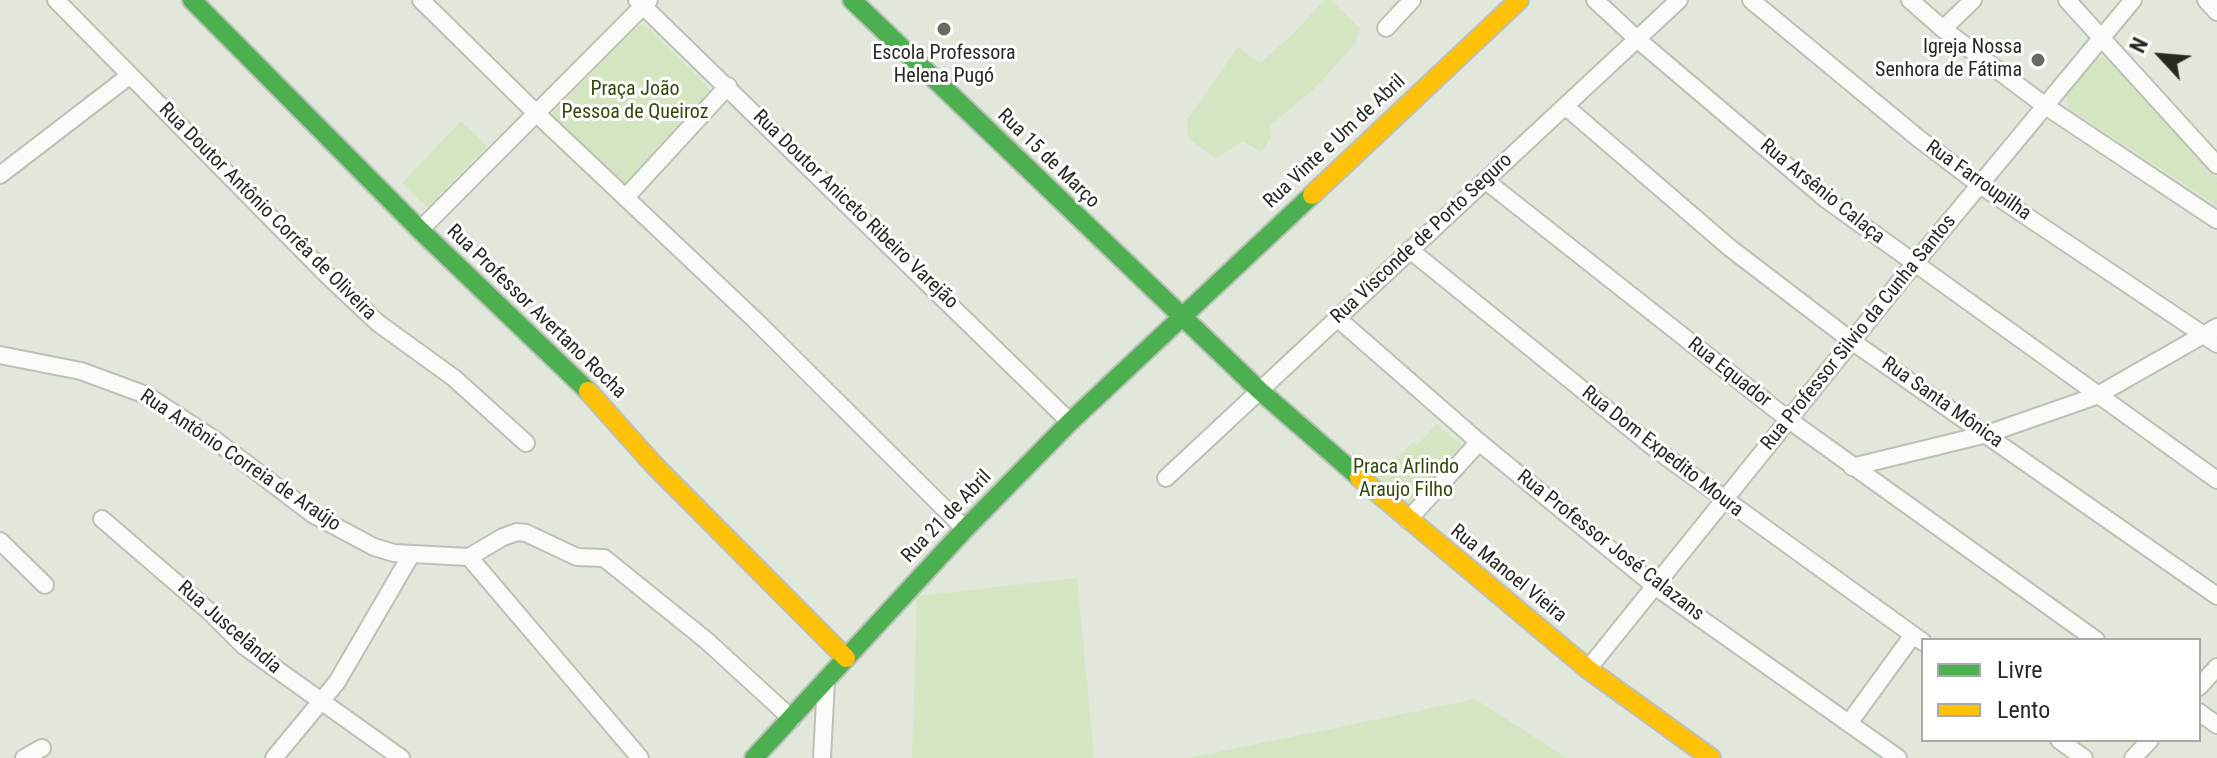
<!DOCTYPE html>
<meta charset="utf-8">
<style>
body{margin:0}
#map{position:relative;width:2217px;height:758px;overflow:hidden;background:#e1e7da;font-family:"Roboto Condensed",sans-serif}
canvas{display:block}
.legend{position:absolute;left:1921px;top:638px;width:280px;height:104px;box-sizing:border-box;background:#fff;border:2px solid #a8aaa7;margin:0;padding:10px 14px;list-style:none;font-size:24px;color:#262a22}
.legend li{display:flex;align-items:center;gap:16px;height:40px}
.legend b{width:40px;border:2px solid #a8aaa7}
.north{position:absolute;left:2121px;top:16px;width:80px;height:80px;-webkit-text-stroke:6px #fff;paint-order:stroke;rotate:296deg;font-size:22px;font-weight:700;line-height:32px;text-align:center;color:#262a22}
.north::after{content:'';display:block;margin:auto;width:28px;height:36px;background:#262a22;clip-path:polygon(50% 0,100% 100%,50% 72%,0 100%)}
</style>
<div id="map">
<canvas width="2217" height="758"></canvas>
<ul class="legend">
<li><b style="height:10px;background:#4caf50"></b>Livre</li>
<li><b style="height:10px;background:#ffc107"></b>Lento</li>
</ul>
<div class="north">N</div>
</div>
<script>
const context = document.querySelector('canvas').getContext('2d');
context.lineJoin = 'round';
function fillPath(path, color) { context.fillStyle = color; context.fill(path, 'evenodd'); }
const toPath = rows => new Path2D(rows.map(r => 'M' + r).join(''));
function trace(path, color, width, dash) { context.strokeStyle = color; context.lineWidth = width; context.lineCap = dash ? 'butt' : 'round'; context.setLineDash(dash || []); context.stroke(path); }
function drawText(font, color, halo, rows, align = 'center') {
  context.font = font + ' "Roboto Condensed",sans-serif'; context.lineWidth = 6; context.setLineDash([]); context.textBaseline = 'middle'; context.strokeStyle = halo; context.fillStyle = color; for (const [text, x, y, turn = 0] of rows) {
    context.save(); context.translate(x, y); context.rotate((+turn || 0) * Math.PI / 180); context.textAlign = isNaN(turn) ? turn : align; if (halo) context.strokeText(text, 0, 0); context.fillText(text, 0, 0); context.restore();
  }
}
const green = toPath([
 [1324,0,1331,0,1361,29,1354,45,1317,86,1270,126,1271,138,1261,152,1243,141,1216,159,1188,138,1187,120,1238,47,1260,63,1292,35],
 [641,25,647,27,704,83,711,93,631,181,624,185,556,124,553,113,633,29],
 [2103,57,2110,60,2217,178,2217,206,2068,108,2066,95,2095,60],
 [461,121,487,146,428,208,402,183],
 [1437,424,1461,445,1461,448,1411,509,1371,483,1413,442,1417,445],
 [1077,578,1094,758,912,758,917,596],
 [1475,699,1567,758,1189,758]
]);
const street = toPath([
 [56,0,328,276,378,323,454,378,526,443],
 [421,0,536,113,754,319,965,529],
 [637,0,1070,422],
 [1595,0,1637,39,1827,200,2217,480],
 [1751,0,1918,138,1980,185,2217,344],
 [1910,0,1943,29,2044,105,2217,220],
 [2067,0,2217,165],
 [2206,0,2217,12],
 [1386,28,1412,0],
 [1943,29,1973,0],
 [1565,106,1730,248,1853,342,2217,596],
 [0,175,129,76],
 [1486,181,1789,420,2096,640],
 [626,197,728,86],
 [420,230,649,0],
 [1410,250,1658,451,1923,642],
 [1336,317,1479,442,1656,587,1898,758],
 [0,355,81,371,146,395,215,440,314,515,374,547,394,553,469,557,503,537,517,532,526,533,577,557,604,558,707,641,792,719],
 [1852,467,1987,434,2096,396,2217,327],
 [1166,478,1679,0],
 [102,519,209,611,244,646,401,758],
 [1408,520,1479,442],
 [0,541,45,585],
 [469,557,640,758],
 [1588,669,1914,264,2133,0],
 [2199,687,2217,667],
 [2199,712,2217,725],
 [1849,723,1913,635],
 [2059,740,2084,758],
 [24,758,42,748],
 [274,758,337,682,411,555],
 [822,758,826,681],
 [2133,758,2150,740]
]);
const fast = toPath([
 [192,0,420,230,588,391],
 [852,0,1259,390,1359,477],
 [754,758,965,529,1070,422,1312,195]
]);
const slow = toPath([
 [1312,195,1519,0],
 [588,391,654,465,846,658],
 [1359,477,1588,669,1711,758]
]);
const markers = [
 [944,29,8,"#676c62"],
 [2038,60,8,"#676c62"]
];
const poiNames = [
 ["Igreja Nossa",2022,48],
 ["Senhora de Fátima",2022,71],
 ["Escola Professora",944,54,"center"],
 ["Helena Pugó",944,77,"center"]
];
const parkNames = [
 ["Praça João",635,90],
 ["Pessoa de Queiroz",635,113],
 ["Praca Arlindo",1406,468],
 ["Araujo Filho",1406,491]
];
const streetNames = [
 ["Rua Vinte e Um de Abril",1335,142,-43],
 ["Rua 15 de Março",1048,159,44],
 ["Rua Farroupilha",1978,181,35],
 ["Rua Arsênio Calaça",1822,192,39],
 ["Rua Doutor Aniceto Ribeiro Varejão",855,210,44],
 ["Rua Doutor Antônio Corrêa de Oliveira",267,212,45],
 ["Rua Visconde de Porto Seguro",1422,239,-43],
 ["Rua Professor Avertano Rocha",536,312,44],
 ["Rua Professor Silvio da Cunha Santos",1859,333,-51],
 ["Rua Equador",1729,373,38],
 ["Rua Santa Mônica",1942,403,35],
 ["Rua Dom Expedito Moura",1662,452,38],
 ["Rua Antônio Correia de Araújo",240,461,34],
 ["Rua 21 de Abril",947,517,-46],
 ["Rua Professor José Calazans",1610,546,38],
 ["Rua Manoel Vieira",1508,574,39],
 ["Rua Juscelândia",229,628,41]
];
fillPath(green, '#d5e5c1');
trace(street, '#bcc0b7', 20);
trace(fast, '#bcc0b7', 22);
trace(slow, '#bcc0b7', 22);
trace(street, '#fafbf9', 16);
trace(fast, '#4caf50', 18);
trace(slow, '#ffc107', 18);
for (const [x, y, r, color] of markers) { const dot = new Path2D(); dot.arc(x, y, r, 0, 2 * Math.PI); context.fillStyle = color; context.fill(dot); trace(dot, '#fff', 3); }
drawText('20px', '#262a22', '#fff', poiNames, 'right');
drawText('20px', '#33490b', '#fff', parkNames);
drawText('20px', '#262a22', '#fff', streetNames);
</script>
